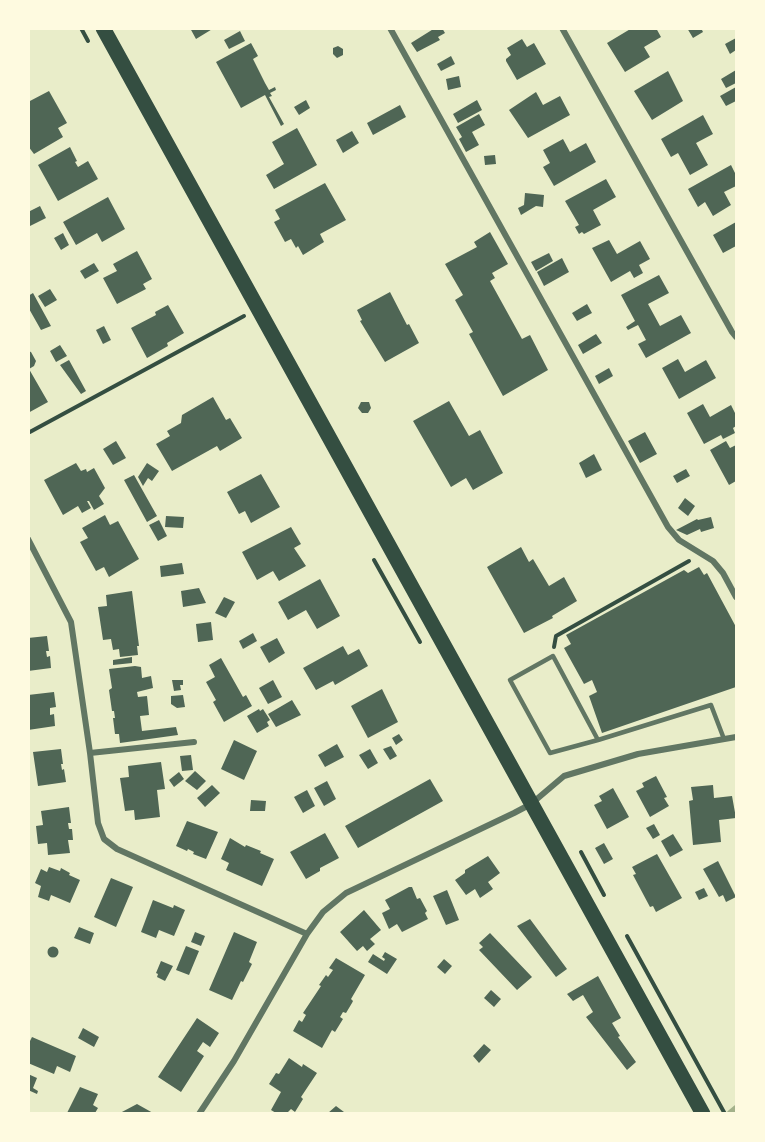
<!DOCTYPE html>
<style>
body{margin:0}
#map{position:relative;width:765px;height:1142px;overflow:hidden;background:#e9edc9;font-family:Spectral,serif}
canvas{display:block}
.frame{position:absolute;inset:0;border:30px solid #fefae0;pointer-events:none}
</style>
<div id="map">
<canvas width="765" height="1142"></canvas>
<div class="frame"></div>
</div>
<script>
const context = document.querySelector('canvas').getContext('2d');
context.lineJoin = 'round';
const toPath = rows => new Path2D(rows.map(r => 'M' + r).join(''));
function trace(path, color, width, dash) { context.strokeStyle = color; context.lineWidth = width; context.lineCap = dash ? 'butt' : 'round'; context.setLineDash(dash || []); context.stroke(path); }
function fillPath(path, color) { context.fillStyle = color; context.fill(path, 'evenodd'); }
const stream = toPath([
 [730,1113,736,1108]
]);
const building = toPath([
 [190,28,214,28,196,39],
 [435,28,442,28,445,33,438,37,440,40,417,52,411,43],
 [632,28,656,28,661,37,644,47,650,57,625,72,607,43],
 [687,28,701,28,703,32,693,38],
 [240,31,245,41,229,49,224,40],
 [736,38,736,50,730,54,725,44],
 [522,39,527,47,534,43,546,64,517,80,506,61,506,59,511,55,507,48],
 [251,43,258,56,253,59,265,83,269,90,275,87,276,90,270,93,272,96,269,97,284,124,281,126,265,95,241,108,216,62],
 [338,46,343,49,343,55,337,58,333,54,333,48],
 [451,56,455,64,441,71,437,64],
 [736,70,736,83,726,88,721,79],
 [668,71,683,101,652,120,634,91],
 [459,76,461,87,448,90,446,79],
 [736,87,736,101,726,106,720,96],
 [49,91,67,123,58,128,63,137,34,154,28,146,28,102],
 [536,92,543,105,560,96,570,115,528,138,509,110],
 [306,100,310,108,299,115,294,107],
 [477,100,482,110,458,123,453,114],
 [400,105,406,117,373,135,367,123],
 [479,114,485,125,472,132,479,145,466,152,459,139,462,137,456,127],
 [703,115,713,134,696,143,708,165,690,175,678,153,671,157,661,139],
 [297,128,317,165,274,189,266,175,284,164,272,142],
 [352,131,359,143,343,153,336,140],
 [563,139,570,152,586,143,596,162,554,186,543,167,550,163,543,150],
 [70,147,77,161,75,162,78,167,88,161,98,179,58,201,38,165],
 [495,155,496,164,485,165,484,156],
 [731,165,736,175,736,186,724,192,731,205,713,216,705,202,698,207,688,189],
 [606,179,616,197,593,210,601,225,584,234,582,232,579,234,575,227,579,225,565,201],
 [325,183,346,220,320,234,324,242,303,255,298,246,296,248,291,239,285,242,274,222,280,219,275,210],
 [525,193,544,195,543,207,536,206,521,215,518,208,524,205],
 [108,197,125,229,102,242,97,233,76,245,63,222],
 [40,206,46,218,28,227,28,212],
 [736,222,736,246,723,253,713,235],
 [490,232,508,264,492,273,495,278,490,281,522,339,530,335,548,370,503,396,469,334,473,332,455,300,463,295,445,264,477,247,474,242],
 [63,233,69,245,61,250,54,238],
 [609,240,617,254,640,241,650,259,639,265,643,273,634,278,630,271,611,282,592,248],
 [137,251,152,279,143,284,146,289,117,304,103,278,117,271,113,264],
 [549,253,553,261,536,271,531,262],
 [562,258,569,272,544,286,537,272],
 [94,263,99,271,85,279,80,271],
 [659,275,669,293,648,304,660,326,681,315,691,333,646,358,638,344,646,340,638,325,628,330,626,327,635,321,621,295],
 [50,289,57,300,45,307,38,296],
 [390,292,407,325,409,324,419,343,385,362,360,321,362,320,357,310],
 [33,293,51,326,41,330,28,307,28,296],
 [587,304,592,313,577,321,572,313],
 [168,305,184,333,167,343,168,346,147,358,131,328,156,315,155,312],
 [104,326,111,340,103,344,96,330],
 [596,334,602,343,583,354,578,345],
 [60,345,67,356,56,362,50,351],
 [28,351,31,352,36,361,34,366,29,369,48,402,28,413],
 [678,359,685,372,706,360,716,378,679,399,662,368],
 [69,360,86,391,81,394,60,365],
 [609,368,613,376,599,384,595,376],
 [213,397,226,420,230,418,242,438,220,451,217,446,172,471,156,444,170,436,167,431,181,423,182,415],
 [449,401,469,436,480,430,503,473,473,490,466,478,451,487,413,421],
 [361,402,369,402,371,408,368,413,362,413,358,408],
 [703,404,710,417,731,405,736,415,736,426,733,428,735,433,723,439,721,435,704,444,687,413],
 [645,432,657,454,640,463,628,441],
 [116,441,126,458,113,465,103,449],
 [726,441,730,448,736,445,736,481,729,485,710,450],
 [594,454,602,470,586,478,579,463],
 [76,463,81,471,86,469,87,472,94,468,105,488,99,496,104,504,94,510,89,501,87,501,91,508,82,513,78,506,63,515,44,480],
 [147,463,159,471,152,481,148,478,143,486,138,477],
 [686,469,690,476,677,483,673,476],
 [261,474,280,507,251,523,245,511,239,514,227,492],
 [134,475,157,516,147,522,124,480],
 [685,498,695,506,688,516,678,508],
 [105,515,110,525,118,521,139,559,109,577,104,567,96,571,80,542,88,538,82,528],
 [166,516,184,517,183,528,165,527],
 [711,517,714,528,701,532,700,529,687,535,676,530,697,519,698,520],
 [159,520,167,536,158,541,149,525],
 [291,527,301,544,294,548,306,566,279,581,273,571,257,580,242,552],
 [521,547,529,562,533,559,549,586,564,577,577,601,552,616,553,618,524,633,487,567],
 [182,563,184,574,161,577,160,566],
 [699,567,704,575,707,573,736,627,736,687,602,733,589,696,597,692,592,680,584,684,564,648,571,644,566,635,684,570,688,573],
 [320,579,340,616,317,629,306,610,288,620,278,602],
 [199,588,206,603,183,607,181,591],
 [132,591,139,646,137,646,138,655,120,657,119,649,113,650,111,639,103,640,98,607,107,606,106,595],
 [224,597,235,602,226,618,215,613],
 [211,622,213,640,198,642,196,624],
 [253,633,257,641,243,649,239,641],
 [47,636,49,651,46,651,47,657,50,656,51,668,28,671,28,638],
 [277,638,285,653,269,663,260,647],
 [343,646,348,655,359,649,368,666,335,685,333,681,316,690,303,668],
 [132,657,132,663,113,665,113,660],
 [221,658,243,697,246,695,252,706,224,722,213,702,216,700,206,682,215,677,209,665],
 [135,666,141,667,142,678,151,676,153,688,137,692,138,697,147,696,149,715,140,716,142,731,176,727,178,735,120,743,119,734,115,734,113,718,115,718,114,711,112,711,109,690,112,688,109,669],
 [172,680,183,680,183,685,180,685,181,690,174,691],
 [273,680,282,697,268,704,259,688],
 [382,689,398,722,368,738,351,706],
 [54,692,56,707,50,708,50,715,54,714,55,726,28,730,28,695],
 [183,695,185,707,177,708,171,704,171,696],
 [292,700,301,715,276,727,268,714],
 [259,709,260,711,263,709,270,720,267,722,269,726,257,733,247,716],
 [399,734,403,740,396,745,392,738],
 [234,740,257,751,244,780,221,769],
 [337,744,344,757,325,767,318,755],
 [391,746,397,756,390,760,383,749],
 [61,749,63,764,61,764,62,770,64,769,66,782,38,786,33,752],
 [370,749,378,763,368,769,359,755],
 [191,755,193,770,182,771,180,756],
 [161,762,165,789,157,790,160,817,135,820,134,810,125,811,120,778,129,777,128,766],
 [195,771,206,781,197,790,185,781],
 [179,772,184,779,174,787,169,780],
 [656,776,667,797,664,798,669,806,650,817,636,791,644,787,642,783],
 [430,779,443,801,358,848,345,826],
 [327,781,336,799,324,806,314,788],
 [212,785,220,793,205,807,197,798],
 [713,785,714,798,732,796,736,818,719,820,721,842,693,845,689,801,693,800,691,787],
 [613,788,629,817,607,829,594,805,602,801,599,796],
 [307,790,315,806,303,813,294,797],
 [251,800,266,801,265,811,250,811],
 [69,807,71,823,68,823,69,829,72,829,73,840,68,840,70,853,48,855,47,843,38,844,36,826,43,825,41,811],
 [187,821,218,832,206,859,193,854,194,852,188,849,187,851,176,846],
 [654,824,660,835,653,839,646,828],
 [325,833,339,858,320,868,320,871,306,879,290,852],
 [673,834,683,850,670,857,661,841],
 [230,838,245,847,246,845,261,851,260,853,274,859,262,886,226,870,229,863,221,859],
 [604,843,613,859,604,864,595,848],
 [657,854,682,898,656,912,653,906,650,907,633,875,636,874,632,867],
 [488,856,500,873,488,882,493,889,480,898,475,889,466,895,455,880,465,873,465,870],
 [718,861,736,897,726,902,723,895,719,897,703,869],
 [49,867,60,871,61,868,70,873,69,875,80,880,70,903,51,895,49,901,38,897,41,886,35,883,41,869,47,872],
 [111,878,133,887,116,927,94,917],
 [409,887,412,887,417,899,420,898,427,911,425,913,428,919,402,932,397,924,389,929,382,913,390,909,385,900],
 [704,888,708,896,699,900,695,892],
 [447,890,459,920,446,925,433,896],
 [153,900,173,908,174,905,185,910,174,936,159,930,156,938,141,932],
 [364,910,381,930,370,939,375,944,367,951,363,946,357,951,340,932],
 [530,919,567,969,556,977,517,926],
 [79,927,94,933,90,944,74,938],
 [195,932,205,936,201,946,191,942],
 [234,932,257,942,249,962,252,964,243,982,241,981,232,1000,209,990],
 [490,933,532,977,517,990,479,950,483,947,479,943],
 [186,946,199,951,189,975,176,970],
 '47.5 952a5.5 5.5 0 1 1 11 0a5.5 5.5 0 1 1-11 0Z',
 [385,952,397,959,387,974,368,962,373,954,384,961,385,959,382,957],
 [336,958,365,975,351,999,353,1001,352,1003,346,1013,343,1012,340,1017,343,1019,335,1032,332,1030,322,1048,293,1031,299,1020,302,1022,306,1015,303,1013,321,986,319,985,326,975,328,977,333,970,329,968],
 [444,959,452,966,445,974,437,967],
 [161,961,173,966,165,981,157,977,158,974,156,973],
 [598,976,621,1018,612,1023,620,1036,618,1037,636,1062,627,1070,586,1017,593,1012,583,995,573,1001,567,994],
 [491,990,501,999,494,1007,484,998],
 [197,1018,219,1033,210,1047,203,1042,197,1051,204,1056,181,1092,158,1077],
 [83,1028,99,1037,94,1047,78,1038],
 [32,1037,76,1056,70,1072,57,1066,54,1074,28,1063,28,1045],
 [484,1044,491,1050,479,1063,473,1056],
 [289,1058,302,1067,303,1064,317,1073,301,1097,303,1099,295,1112,291,1109,287,1113,276,1113,271,1110,281,1092,269,1084,276,1073,279,1074],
 [28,1074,37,1078,33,1088,38,1091,37,1094,28,1090],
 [80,1087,98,1094,93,1105,98,1108,95,1113,67,1113],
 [137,1104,153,1113,120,1113],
 [336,1106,344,1112,343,1113,328,1113]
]);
const path = toPath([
 [81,28,88,41],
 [28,433,244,316],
 [374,560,420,642],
 [554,647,556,636,689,561],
 [581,852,604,895],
 [627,936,725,1114]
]);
const service = toPath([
 [598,740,550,753,510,680,553,656,598,740,711,705,724,739]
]);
const minor = toPath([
 [390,28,668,527,679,540,713,561,723,573,736,597],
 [562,28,732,332,736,337],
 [28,539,71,622,90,753,98,823,104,839,117,849,307,934],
 [90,753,194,742],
 [199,1114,234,1061,307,934,323,912,346,893,514,813,531,804,564,776,638,754,736,737]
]);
const primary = toPath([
 [103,28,703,1114]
]);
trace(stream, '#a3b18a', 6);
fillPath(building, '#4f6655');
trace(path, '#344e41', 4);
trace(service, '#617663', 4.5);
trace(minor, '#617663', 6);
trace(primary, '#344e41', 15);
</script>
